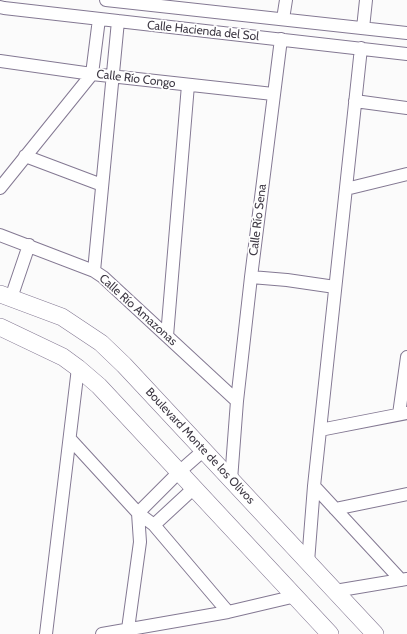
<!DOCTYPE html>
<meta charset="utf-8">
<style>
body{margin:0}
canvas{display:block;background:#fbfbfb}
</style>
<canvas width="407" height="634"></canvas>
<script>
const context = document.querySelector('canvas').getContext('2d');
context.lineJoin = 'round';
const toPath = rows => new Path2D(rows.map(r => 'M' + r).join(''));
function trace(path, color, width, dash) { context.strokeStyle = color; context.lineWidth = width; context.lineCap = dash ? 'butt' : 'round'; context.setLineDash(dash || []); context.stroke(path); }
function drawText(font, color, halo, rows, align = 'center') {
  context.font = font + ' Cabin,sans-serif'; context.lineWidth = 3.5; context.setLineDash([]); context.textBaseline = 'middle'; context.strokeStyle = halo; context.fillStyle = color; for (const [text, x, y, turn = 0] of rows) {
    context.save(); context.translate(x, y); context.rotate((+turn || 0) * Math.PI / 180); context.textAlign = isNaN(turn) ? turn : align; if (halo) context.strokeText(text, 0, 0); context.fillText(text, 0, 0); context.restore();
  }
}
const street = toPath([
 [106,0,407,33],
 [0,7,4,8,407,54],
 [283,19,286,0],
 [363,28,366,0],
 [0,61,92,74,273,94],
 [355,101,407,108],
 [25,156,102,185],
 [0,188,92,74,99,19],
 [346,189,407,174],
 [0,235,94,271,103,277,237,401],
 [94,271,118,21],
 [251,277,287,280,335,287],
 [11,298,29,245],
 [167,336,188,85],
 [399,414,407,357],
 [320,430,407,413],
 [71,440,138,513,154,525,228,612],
 [231,480,237,401,251,277,281,39],
 [314,486,401,580],
 [335,509,407,494],
 [138,513,179,472,204,450],
 [154,525,194,488],
 [308,562,314,486,361,48],
 [335,591,407,579],
 [128,629,140,542,138,513],
 [46,634,78,368],
 [102,634,228,612,296,596]
]);
const secondary = toPath([
 [0,294,62,317,101,343,124,365,375,634],
 [0,327,63,357,78,368,99,386,330,634]
]);
const streetNames = [
 ["Calle Hacienda del Sol",203,31,6],
 ["Calle Río Congo",136,79,7],
 ["Calle Río Sena",258,220,-83],
 ["Calle Río Amazonas",138,310,42],
 ["Boulevard Monte de los Olivos",200,446,47]
];
trace(street, '#847993', 14);
trace(secondary, '#847993', 18);
trace(street, '#fff', 12);
trace(secondary, '#fff', 17);
drawText('12px', '#3f3a45', '#fff', streetNames);
</script>
